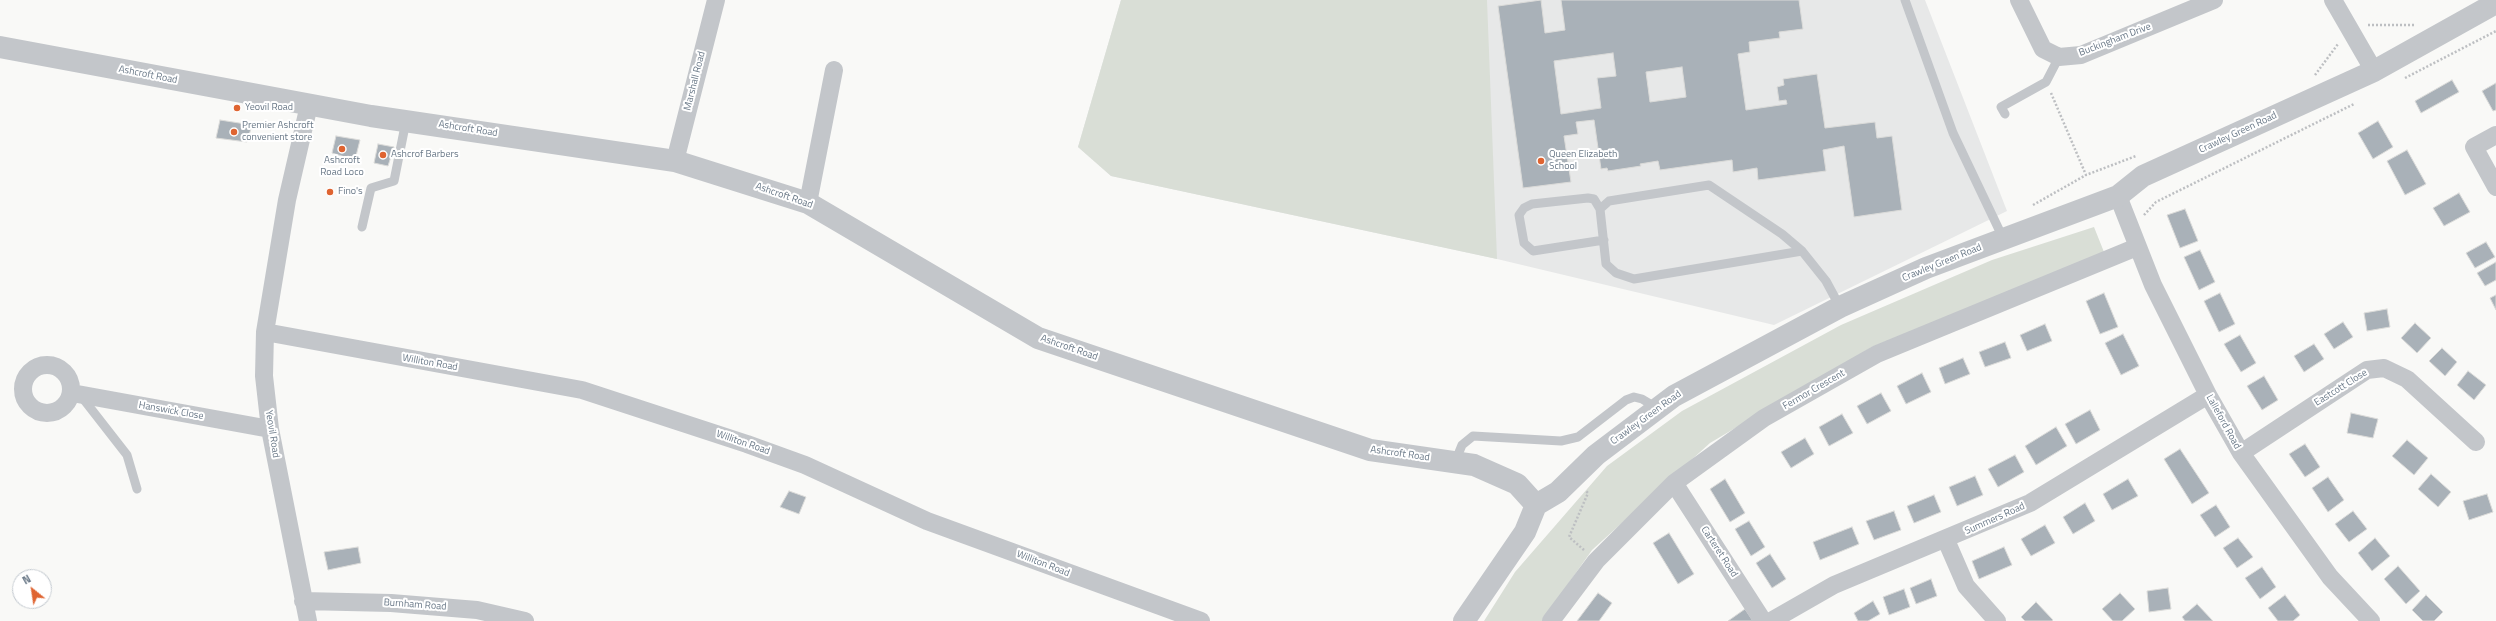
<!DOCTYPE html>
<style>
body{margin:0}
#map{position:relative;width:2496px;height:621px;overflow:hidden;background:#f9f9f7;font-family:"Titillium Web",sans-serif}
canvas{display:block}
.north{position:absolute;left:12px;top:569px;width:40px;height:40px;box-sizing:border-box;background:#fff;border:1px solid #c3c9cf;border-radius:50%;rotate:330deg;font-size:11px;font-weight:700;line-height:16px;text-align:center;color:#697887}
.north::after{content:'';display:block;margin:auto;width:14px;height:18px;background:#df6431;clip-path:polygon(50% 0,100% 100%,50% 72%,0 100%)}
</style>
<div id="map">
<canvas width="2496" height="621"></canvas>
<div class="north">N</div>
</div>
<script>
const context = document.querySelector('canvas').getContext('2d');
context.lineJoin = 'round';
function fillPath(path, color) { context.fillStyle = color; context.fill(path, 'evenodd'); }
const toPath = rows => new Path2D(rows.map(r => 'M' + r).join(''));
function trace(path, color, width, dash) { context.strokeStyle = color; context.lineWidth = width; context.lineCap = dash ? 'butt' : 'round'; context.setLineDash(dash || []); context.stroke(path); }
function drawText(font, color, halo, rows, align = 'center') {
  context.font = font + ' "Titillium Web",sans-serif'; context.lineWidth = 4; context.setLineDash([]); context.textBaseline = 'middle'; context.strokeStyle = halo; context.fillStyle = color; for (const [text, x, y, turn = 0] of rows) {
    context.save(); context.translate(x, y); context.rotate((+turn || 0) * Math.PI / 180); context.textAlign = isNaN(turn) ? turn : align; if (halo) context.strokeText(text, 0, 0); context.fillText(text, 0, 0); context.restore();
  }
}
const built = toPath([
 [1121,0,1925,0,2007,211,1774,325,1497,259,1111,176,1078,147]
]);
const green = toPath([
 [1121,0,1487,0,1497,259,1111,176,1078,147],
 [2094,227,2104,252,1872,347,1710,443,1592,550,1542,621,1484,621,1515,572,1607,466,1682,411,1841,325,1992,260]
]);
const building = toPath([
 [1541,0,1545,33,1565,30,1561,0,1799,0,1803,29,1779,32,1780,38,1749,42,1750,52,1738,54,1746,110,1787,104,1786,100,1779,101,1777,87,1784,85,1783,79,1817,74,1825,128,1875,122,1877,138,1892,136,1902,210,1854,217,1844,146,1823,150,1826,171,1758,180,1757,168,1733,172,1732,160,1660,170,1658,161,1640,164,1641,166,1608,171,1607,168,1601,169,1594,120,1576,122,1578,134,1564,136,1571,182,1523,188,1498,6,1541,0],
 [1613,53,1616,76,1597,78,1601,108,1561,114,1554,61,1613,53],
 [1682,67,1686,97,1650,102,1646,72,1682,67],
 [2452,80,2459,92,2421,113,2415,101,2452,80],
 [2496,83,2496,110,2493,111,2482,91,2496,83],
 [220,120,252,125,247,142,216,138,220,120],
 [2378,121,2393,147,2373,159,2358,133,2378,121],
 [336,136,360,140,355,160,332,153,336,136],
 [378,144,394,147,388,166,374,163,378,144],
 [2407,150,2426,184,2405,195,2387,161,2407,150],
 [2459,193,2470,212,2444,226,2433,208,2459,193],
 [2185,209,2198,241,2180,248,2167,215,2185,209],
 [2486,242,2495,257,2475,268,2466,253,2486,242],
 [2200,250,2215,282,2199,290,2184,257,2200,250],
 [2496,262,2496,280,2485,286,2477,273,2496,262],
 [2104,293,2118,327,2100,334,2086,301,2104,293],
 [2220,293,2235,324,2219,332,2204,301,2220,293],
 [2496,295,2496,310,2490,298,2496,295],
 [2387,309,2390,327,2367,331,2364,313,2387,309],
 [2343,322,2353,337,2334,349,2324,334,2343,322],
 [2415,323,2431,338,2417,353,2401,338,2415,323],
 [2045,324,2052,341,2027,351,2020,335,2045,324],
 [2123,334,2139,366,2121,375,2105,343,2123,334],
 [2240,335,2256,363,2241,372,2224,344,2240,335],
 [2005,342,2011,358,1985,367,1979,352,2005,342],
 [2314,344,2324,359,2304,372,2294,356,2314,344],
 [2442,348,2457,362,2445,376,2429,361,2442,348],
 [1963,358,1970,374,1945,384,1939,368,1963,358],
 [2468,371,2486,385,2474,400,2457,385,2468,371],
 [1922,373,1931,392,1906,404,1897,386,1922,373],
 [2264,376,2278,400,2262,410,2247,386,2264,376],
 [1881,393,1891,411,1867,424,1857,406,1881,393],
 [2090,410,2100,430,2076,444,2065,424,2090,410],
 [2351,413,2378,419,2373,438,2347,433,2351,413],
 [1842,414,1853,433,1829,446,1819,427,1842,414],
 [2056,427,2067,446,2036,465,2025,446,2056,427],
 [1805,438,1814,454,1791,468,1781,452,1805,438],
 [2407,440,2428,458,2414,475,2392,456,2407,440],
 [2305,444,2320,467,2305,477,2289,454,2305,444],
 [2180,449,2209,493,2192,504,2164,459,2180,449],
 [2015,455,2024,472,1998,487,1988,469,2015,455],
 [2431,474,2451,492,2438,507,2418,489,2431,474],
 [1975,476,1983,495,1957,506,1949,487,1975,476],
 [2328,477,2344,500,2328,512,2312,488,2328,477],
 [1725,479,1745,513,1730,522,1710,489,1725,479],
 [2128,479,2138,496,2112,510,2103,494,2128,479],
 [789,491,806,497,799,514,780,507,789,491],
 [2487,494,2493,512,2469,520,2463,501,2487,494],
 [1934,495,1941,512,1914,523,1907,506,1934,495],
 [2085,503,2095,521,2073,534,2063,517,2085,503],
 [2216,505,2230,527,2215,537,2200,515,2216,505],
 [1894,511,1901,530,1874,540,1866,521,1894,511],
 [2353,511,2367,529,2349,542,2335,524,2353,511],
 [1749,521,1765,547,1751,556,1735,529,1749,521],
 [2045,525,2055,543,2031,556,2021,539,2045,525],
 [1852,527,1859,544,1820,560,1813,542,1852,527],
 [1669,533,1694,574,1678,584,1653,543,1669,533],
 [2238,538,2253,557,2237,568,2223,548,2238,538],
 [2375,538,2390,556,2372,571,2358,553,2375,538],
 [358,547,361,563,328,570,324,552,358,547],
 [2004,547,2012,565,1979,579,1972,561,2004,547],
 [1770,554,1786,579,1772,588,1756,563,1770,554],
 [2398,566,2420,591,2406,604,2384,579,2398,566],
 [2262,567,2276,587,2260,599,2245,578,2262,567],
 [1931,579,1937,596,1916,604,1910,588,1931,579],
 [2168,588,2171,609,2149,612,2147,591,2168,588],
 [1904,589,1910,607,1889,615,1883,597,1904,589],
 [1598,593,1612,603,1599,621,1577,621,1598,593],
 [2120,593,2135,609,2122,621,2113,621,2102,609,2120,593],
 [2285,595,2300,615,2293,621,2278,621,2268,608,2285,595],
 [2426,595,2443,612,2434,621,2423,621,2412,610,2426,595],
 [1873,601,1880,614,1868,621,1858,621,1854,613,1873,601],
 [2036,602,2053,620,2052,621,2025,621,2021,617,2036,602],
 [2197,604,2213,621,2185,621,2182,617,2197,604],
 [1745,609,1753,621,1728,621,1745,609]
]);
const path = toPath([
 [2368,25,2415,25],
 [2315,75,2338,44],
 [2405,78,2496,31],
 [2051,93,2086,175,2136,156],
 [2033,205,2086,175],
 [2144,215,2156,202,2354,104],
 [1584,550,1569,537,1588,493,1586,491]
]);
const service = toPath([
 [1905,0,1953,133,2003,238],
 [2005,114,2001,107,2046,82,2059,57],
 [1600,209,1594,199,1588,198,1532,204,1524,208,1519,215,1524,243,1533,251,1604,240],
 [362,227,371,188,394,181,406,121],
 [1802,251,1634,279,1616,273,1606,264,1600,209,1609,201,1709,185,1782,234,1802,251,1826,281,1840,307],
 [81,396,127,455,137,489],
 [1455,462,1462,445,1473,436,1561,441,1578,437,1626,400,1634,397,1642,399,1657,408]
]);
const minor = toPath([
 [2019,0,2043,49,2059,57,2081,55,2214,0],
 [2333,0,2374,71],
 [2496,135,2474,147,2496,187],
 [675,161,716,0],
 [2118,196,2153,285,2208,395,2241,453,2330,577,2371,621],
 [808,203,834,70],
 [265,332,582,390,747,444,805,465,927,521,1201,621],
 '23 389a24 24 0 1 1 48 0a24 24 0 1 1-48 0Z',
 [72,393,270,429],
 [2241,453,2367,370,2384,368,2407,379,2476,442],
 [1674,483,1763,621],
 [1946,540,1966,586,1997,621],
 [303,601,391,603,477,610,525,621],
 [308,621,270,429,264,376,265,332,287,200,309,105],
 [1551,621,1596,561,1674,483,1764,418,1877,354,2137,247],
 [1771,621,1834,585,2030,503,2208,395]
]);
const tertiary = toPath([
 [0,47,371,116,675,161,808,203,1038,338,1370,450,1474,465,1517,484,1536,505],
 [1464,621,1525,532,1536,505,1558,492,1596,455,1674,396,1840,307,1926,268,2118,196,2143,176,2374,71,2496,3]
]);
const markers = [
 [237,108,4,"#df6431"],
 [234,132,4,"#df6431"],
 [342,149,4,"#df6431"],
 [383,155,4,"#df6431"],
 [1541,161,4,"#df6431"],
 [330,192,4,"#df6431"]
];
const streetNames = [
 ["Buckingham Drive",2115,40,-21],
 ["Ashcroft Road",148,75,11],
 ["Marshall Road",695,81,-76],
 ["Ashcroft Road",468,129,9],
 ["Crawley Green Road",2238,133,-25],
 ["Ashcroft Road",784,196,19],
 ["Crawley Green Road",1942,263,-22],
 ["Ashcroft Road",1069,348,19],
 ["Williton Road",430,363,10],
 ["Eastcott Close",2341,388,-32],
 ["Fermor Crescent",1814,390,-30],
 ["Hanswick Close",171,411,10],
 ["Crawley Green Road",1646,418,-36],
 ["Lalleford Road",2223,422,61],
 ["Yeovil Road",272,434,81],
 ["Williton Road",743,443,19],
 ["Ashcroft Road",1400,454,8],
 ["Summers Road",1995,519,-24],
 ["Carteret Road",1719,552,57],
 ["Williton Road",1043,564,21],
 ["Burnham Road",415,605,4]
];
const poiNames = [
 ["Yeovil Road",245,108],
 ["Premier Ashcroft",242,126],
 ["convenient store",242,138],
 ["Ashcrof Barbers",391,155],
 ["Queen Elizabeth",1549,155],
 ["School",1549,167],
 ["Ashcroft",342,161,"center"],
 ["Road Loco",342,173,"center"],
 ["Fino's",338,192]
];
fillPath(built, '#e7e8e8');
fillPath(green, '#d9ded6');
fillPath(building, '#a9b1b8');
trace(building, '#dbdbd9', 1);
trace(path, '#bdbfc2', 2.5, [2, 2]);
trace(service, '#c3c6ca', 9);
trace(minor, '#c3c6ca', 18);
trace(tertiary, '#c3c6ca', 22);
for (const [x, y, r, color] of markers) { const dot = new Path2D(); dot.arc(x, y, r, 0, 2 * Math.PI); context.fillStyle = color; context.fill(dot); trace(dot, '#fff', 1.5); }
drawText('10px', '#697887', '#fff', streetNames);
drawText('10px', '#697887', '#fff', poiNames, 'left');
</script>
